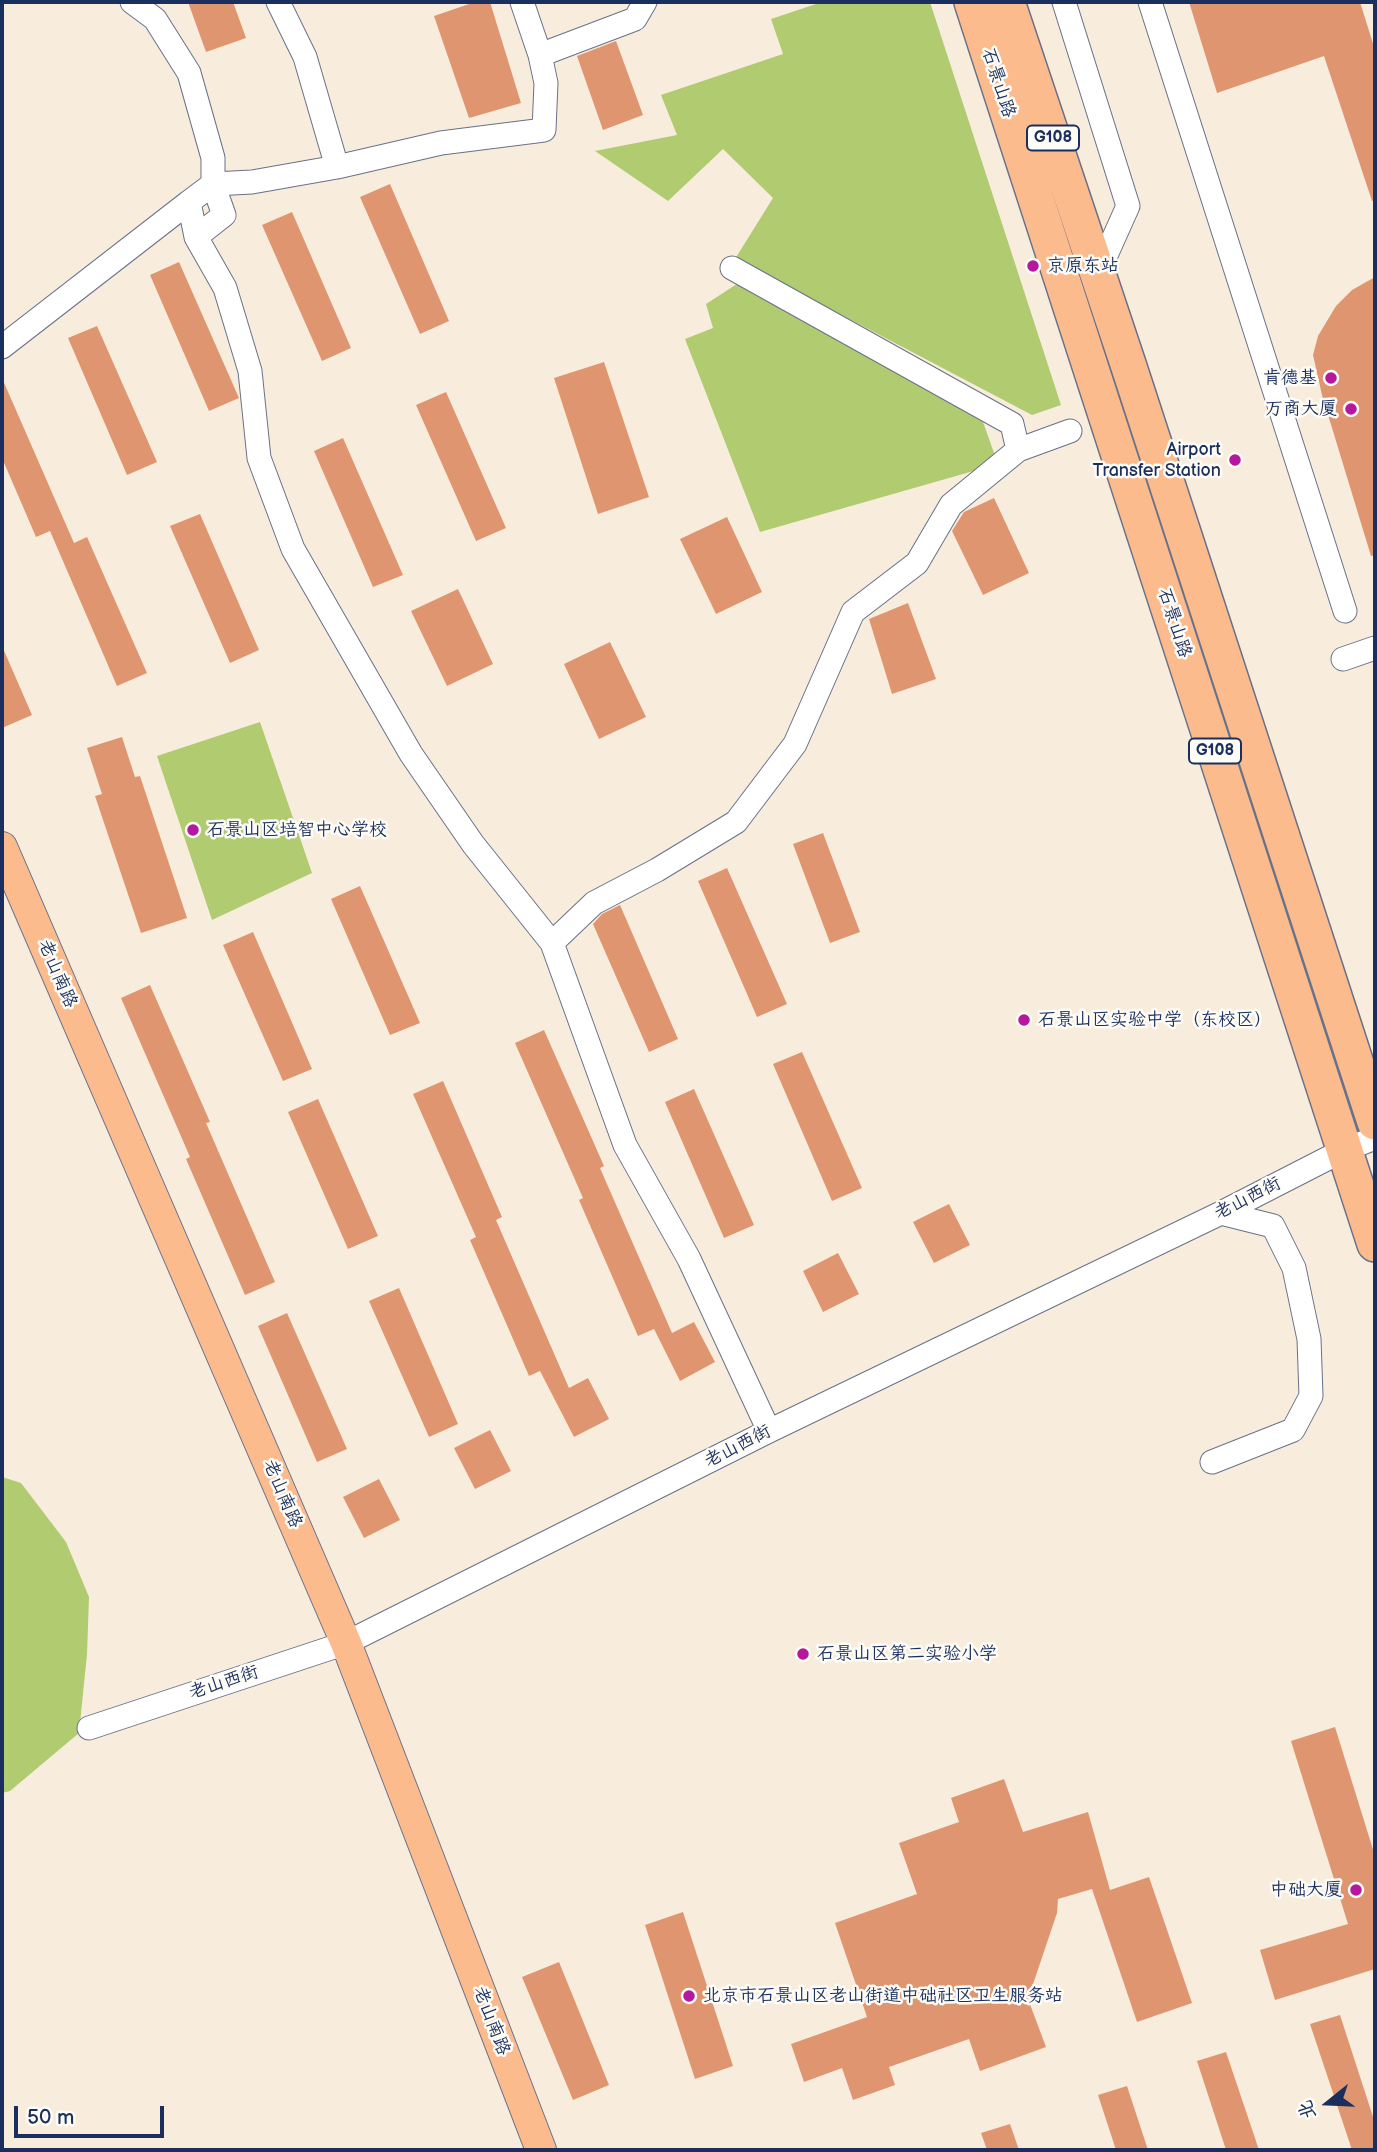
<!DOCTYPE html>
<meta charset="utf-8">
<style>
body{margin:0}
#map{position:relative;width:1377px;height:2152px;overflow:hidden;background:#f8ecdc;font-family:"Balsamiq Sans","LXGW WenKai TC",sans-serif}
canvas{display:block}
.frame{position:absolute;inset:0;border:4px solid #1b2f5e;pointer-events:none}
.north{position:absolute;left:1293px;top:2068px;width:70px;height:70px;-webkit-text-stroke:5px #fdfcf7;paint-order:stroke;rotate:252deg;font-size:19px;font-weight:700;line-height:28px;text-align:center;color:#1b2f5e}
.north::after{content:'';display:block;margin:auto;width:24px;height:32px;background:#1b2f5e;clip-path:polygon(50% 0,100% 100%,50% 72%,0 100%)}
.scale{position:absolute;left:14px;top:2106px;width:150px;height:32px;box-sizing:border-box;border:4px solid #1b2f5e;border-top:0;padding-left:9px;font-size:21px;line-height:24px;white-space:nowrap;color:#1b2f5e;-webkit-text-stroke:5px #fdfcf7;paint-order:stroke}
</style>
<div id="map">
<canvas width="1377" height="2152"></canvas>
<div class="frame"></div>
<div class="north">北</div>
<div class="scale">50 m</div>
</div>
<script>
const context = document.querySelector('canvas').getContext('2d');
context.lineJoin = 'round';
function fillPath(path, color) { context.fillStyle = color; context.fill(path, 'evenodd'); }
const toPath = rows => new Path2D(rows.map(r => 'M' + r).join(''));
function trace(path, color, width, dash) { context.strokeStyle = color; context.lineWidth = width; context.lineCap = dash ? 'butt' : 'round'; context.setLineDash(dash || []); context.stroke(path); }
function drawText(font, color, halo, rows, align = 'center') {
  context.font = font + ' "Balsamiq Sans","LXGW WenKai TC",sans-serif'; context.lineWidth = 5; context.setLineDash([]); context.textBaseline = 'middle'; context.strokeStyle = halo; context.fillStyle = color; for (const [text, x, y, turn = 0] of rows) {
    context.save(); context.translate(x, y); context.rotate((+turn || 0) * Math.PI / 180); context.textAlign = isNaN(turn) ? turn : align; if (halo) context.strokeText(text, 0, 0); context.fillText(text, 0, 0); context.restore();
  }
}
const green = toPath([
 [822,2,930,2,1061,405,1032,415,735,259,773,198,723,149,668,201,595,151,677,135,661,95,783,54,771,19],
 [740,282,978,408,998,464,760,532,685,339,713,328,706,304],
 [260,722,312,873,212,920,157,756],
 [2,1477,21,1483,66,1542,89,1597,87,1654,79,1733,10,1791,2,1793]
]);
const building = toPath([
 [188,2,233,2,246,38,206,52],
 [475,2,490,2,521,103,469,118,434,16],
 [1189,2,1360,2,1375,50,1375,200,1372,201,1324,56,1217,93],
 [616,41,643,115,603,130,577,56],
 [390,184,449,321,420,334,360,197],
 [292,212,351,348,322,361,262,225],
 [179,262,239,398,209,411,150,275],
 [1375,277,1375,555,1371,556,1322,395,1313,355,1318,336,1336,306,1352,290],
 [97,326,157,462,127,475,68,338],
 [604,362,649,497,598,514,554,378],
 [2,378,74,543,87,537,147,673,117,686,50,531,36,537,2,458],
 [446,392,506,528,476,541,416,405],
 [343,438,403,575,373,587,314,451],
 [994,498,1029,573,983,595,952,531,964,512],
 [200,514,259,650,230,663,170,526],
 [727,517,762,592,716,614,680,539],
 [458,589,493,664,447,686,411,611],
 [908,603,936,679,892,694,869,619],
 [610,642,646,717,599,739,564,664],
 [2,646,32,715,2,728],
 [122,737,135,777,140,776,187,918,141,933,95,796,102,794,87,748],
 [823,833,860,932,830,943,793,844],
 [727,868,787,1004,757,1017,698,881],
 [360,886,420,1023,390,1035,331,899],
 [620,905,678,1039,649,1052,593,924,602,914],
 [253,932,312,1069,283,1081,223,945],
 [150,985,210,1122,206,1123,275,1282,245,1295,186,1159,190,1157,121,998],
 [544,1030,604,1166,600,1168,672,1333,694,1322,715,1362,680,1381,654,1329,638,1336,579,1200,583,1198,515,1043],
 [802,1052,862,1188,832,1201,773,1064],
 [443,1081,502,1217,496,1220,569,1388,588,1378,609,1419,574,1437,540,1371,529,1376,470,1240,476,1237,413,1094],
 [694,1089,754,1225,724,1238,665,1102],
 [318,1099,378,1236,348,1249,288,1112],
 [949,1204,970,1245,934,1263,913,1222],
 [838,1253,859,1294,823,1312,803,1271],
 [399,1288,458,1424,429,1437,369,1301],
 [287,1313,347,1449,317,1462,258,1326],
 [490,1430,511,1471,475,1489,454,1448],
 [379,1479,400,1520,364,1538,343,1497],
 [1335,1727,1375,1856,1375,1969,1275,2000,1260,1950,1348,1924,1291,1741],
 [1004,1779,1023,1832,1088,1812,1110,1890,1149,1877,1192,2003,1137,2022,1092,1889,1058,1899,1057,1913,1028,1999,1046,2047,980,2071,969,2039,889,2067,895,2085,853,2100,842,2068,804,2082,791,2044,867,2017,835,1923,917,1894,899,1843,959,1822,951,1798],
 [683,1912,733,2066,695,2079,645,1925],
 [559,1962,609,2085,573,2100,522,1977],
 [1340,2015,1375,2123,1375,2150,1352,2150,1310,2024],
 [1226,2052,1259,2150,1226,2150,1197,2061],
 [1127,2086,1148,2150,1116,2150,1098,2095],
 [1010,2124,1019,2150,987,2150,981,2133]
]);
const minor = toPath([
 [132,2,155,19,189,73,213,158,213,184,189,202,196,237,225,288,250,371,259,458,293,549,411,754,473,844,552,943,594,903,657,870,736,822,795,744,853,612,917,563,951,505,1018,450,1070,431],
 [278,2,305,57,337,167],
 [522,2,540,55,635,19,645,2],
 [1064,2,1128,206,1098,273],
 [1150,2,1345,611],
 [196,237,224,215,213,184,252,182,337,167,441,143,544,130,546,83,540,55],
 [732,268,1012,424,1018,450],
 [2,347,189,202],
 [1343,659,1375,648],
 [552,943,625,1145,689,1259,769,1431],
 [1212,1462,1293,1430,1311,1396,1309,1339,1294,1268,1273,1226,1221,1213],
 [89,1728,346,1643,769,1431,1221,1213,1344,1150,1375,1138]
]);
const major = toPath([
 [2,847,346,1643,541,2150]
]);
const highway = toPath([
 [972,2,1375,1244],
 [1007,2,1129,367,1375,1122]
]);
const markers = [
 [1033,266,7,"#b5179e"],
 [1331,378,7,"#b5179e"],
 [1351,409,7,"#b5179e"],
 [1235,460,7,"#b5179e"],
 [193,830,7,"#b5179e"],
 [1024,1020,7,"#b5179e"],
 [803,1654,7,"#b5179e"],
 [1356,1890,7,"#b5179e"],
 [689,1996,7,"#b5179e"]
];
const shields = [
 [1053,138,52],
 [1215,751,52]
];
const shieldNames = [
 ["G108",1053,138],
 ["G108",1215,751]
];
const streetNames = [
 ["石景山路",998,83,72],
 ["石景山路",1174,623,72],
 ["老山南路",57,974,67],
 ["老山西街",1248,1199,-27],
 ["老山西街",738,1447,-27],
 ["老山南路",282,1494,67],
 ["老山西街",224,1683,-18],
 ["老山南路",491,2021,69]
];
const poiNames = [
 ["京原东站",1047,266],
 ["肯德基",1317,378,"right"],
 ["万商大厦",1337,409,"right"],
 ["Airport",1221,450,"right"],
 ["Transfer Station",1221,471,"right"],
 ["石景山区培智中心学校",207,830],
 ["石景山区实验中学（东校区）",1038,1020],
 ["石景山区第二实验小学",817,1654],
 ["中础大厦",1342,1890,"right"],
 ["北京市石景山区老山街道中础社区卫生服务站",703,1996]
];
fillPath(green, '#b1cb71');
fillPath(building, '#df9670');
trace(minor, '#68718a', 25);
trace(major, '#68718a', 32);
trace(highway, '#68718a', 38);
trace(minor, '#fff', 23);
trace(major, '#fbbb8d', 30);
trace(highway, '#fbbb8d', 35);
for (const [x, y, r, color] of markers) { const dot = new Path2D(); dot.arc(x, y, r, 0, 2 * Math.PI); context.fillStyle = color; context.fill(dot); trace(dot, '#fdfcf7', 2.5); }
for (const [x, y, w] of shields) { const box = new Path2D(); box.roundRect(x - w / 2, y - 12.5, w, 25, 5); context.fillStyle = '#fdfcf7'; context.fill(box); trace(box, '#1b2f5e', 2); }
drawText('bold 16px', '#1b2f5e', null, shieldNames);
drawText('18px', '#1b2f5e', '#fdfcf7', streetNames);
drawText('18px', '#1b2f5e', '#fdfcf7', poiNames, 'left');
</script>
